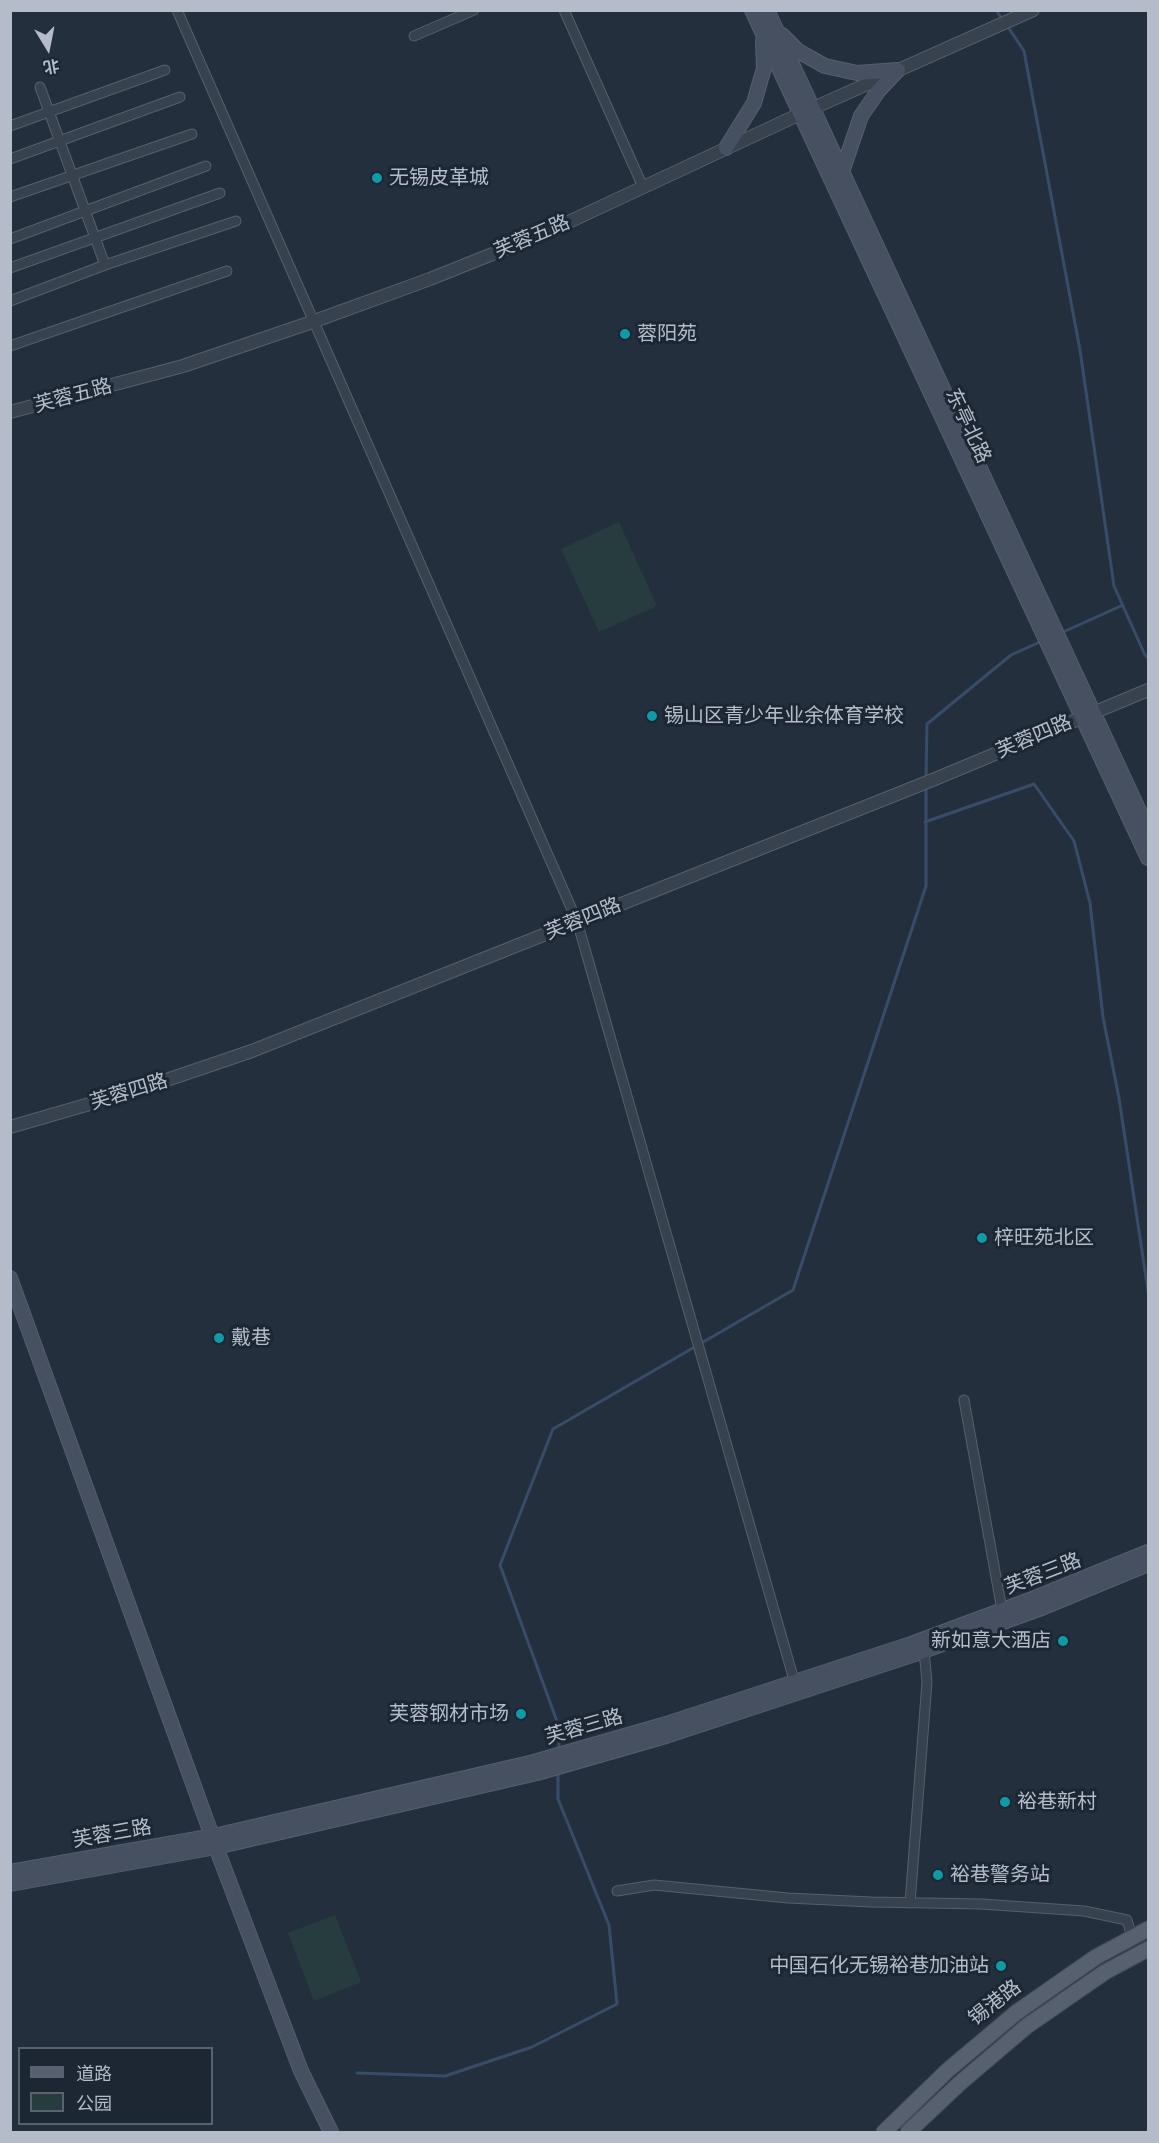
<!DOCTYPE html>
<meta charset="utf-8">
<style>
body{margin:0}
#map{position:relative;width:1159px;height:2143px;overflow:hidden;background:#242f3e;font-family:Cabin,"Noto Sans SC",sans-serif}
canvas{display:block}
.frame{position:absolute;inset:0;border:12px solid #b4bcc9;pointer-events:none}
.legend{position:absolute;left:18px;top:2047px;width:195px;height:78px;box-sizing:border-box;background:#1d2633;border:2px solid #59626f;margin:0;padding:8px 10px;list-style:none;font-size:18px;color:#b4bcc9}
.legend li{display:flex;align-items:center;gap:12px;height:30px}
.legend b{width:30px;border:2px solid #59626f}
.north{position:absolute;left:18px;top:18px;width:60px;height:60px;-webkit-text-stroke:4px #1d2633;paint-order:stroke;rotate:170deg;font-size:16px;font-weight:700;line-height:24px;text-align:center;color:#b4bcc9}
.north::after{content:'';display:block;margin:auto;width:21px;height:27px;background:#b4bcc9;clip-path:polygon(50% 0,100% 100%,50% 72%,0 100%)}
</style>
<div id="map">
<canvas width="1159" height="2143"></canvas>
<div class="frame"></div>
<ul class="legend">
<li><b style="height:8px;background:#56606e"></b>道路</li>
<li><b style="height:16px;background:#263c3f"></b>公园</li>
</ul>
<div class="north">北</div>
</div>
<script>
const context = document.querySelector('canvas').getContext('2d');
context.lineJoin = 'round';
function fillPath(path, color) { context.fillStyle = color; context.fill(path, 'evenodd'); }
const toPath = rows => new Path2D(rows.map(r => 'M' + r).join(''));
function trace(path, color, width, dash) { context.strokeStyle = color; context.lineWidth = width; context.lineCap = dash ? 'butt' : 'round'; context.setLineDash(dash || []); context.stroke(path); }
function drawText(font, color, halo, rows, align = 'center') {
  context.font = font + ' Cabin,"Noto Sans SC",sans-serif'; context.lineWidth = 6; context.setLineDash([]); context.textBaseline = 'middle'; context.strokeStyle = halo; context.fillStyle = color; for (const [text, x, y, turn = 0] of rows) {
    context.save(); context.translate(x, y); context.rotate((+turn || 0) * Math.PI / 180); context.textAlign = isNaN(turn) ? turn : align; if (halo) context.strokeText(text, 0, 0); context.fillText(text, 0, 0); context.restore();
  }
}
const green = toPath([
 [619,522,657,606,599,632,561,549],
 [335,1915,361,1982,314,2001,288,1933]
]);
const stream = toPath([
 [996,10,1002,19],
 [1006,24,1024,51,1080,350,1114,586,1145,655,1148,658],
 [1061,633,1123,605],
 [926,779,927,724,1011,655,1042,641],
 [925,822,1034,784,1074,841,1090,903,1103,1017,1119,1098,1148,1291],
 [559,1751,559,1727,500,1565,553,1429,793,1290,926,886,926,786],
 [357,2073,445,2076,532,2047,617,2004,609,1925,558,1799,558,1770]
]);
const minor = toPath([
 [177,10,577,921,796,1687],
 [564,10,643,187],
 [414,36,474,10],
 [40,87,105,265],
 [10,126,165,70],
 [10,159,180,97],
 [10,197,192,134],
 [10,239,206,166],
 [10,268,220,193],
 [10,301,105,265,236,221],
 [10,346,227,271],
 [964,1400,1002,1610],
 [617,1891,654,1885,788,1898,871,1902,981,1904,1084,1911,1127,1920,1132,1937],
 [910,1903,927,1682,924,1651]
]);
const tertiary = toPath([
 [10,412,183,366,312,322,430,279,545,233,800,114,1033,10],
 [10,1127,131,1092,252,1051,935,779,1148,690]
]);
const secondary = toPath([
 [752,10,1148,858],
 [767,10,1148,830],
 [782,35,798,51,825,66,857,73,898,70],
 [726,148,754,103,764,68,763,41],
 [842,172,861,116,879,90,898,70],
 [10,1278,216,1847,301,2071,331,2132],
 [10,1872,214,1836,534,1762,663,1725,911,1644,1035,1598,1148,1552],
 [10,1884,216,1847,537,1773,666,1736,915,1654,1039,1609,1148,1564]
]);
const primary = toPath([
 [884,2132,948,2070,1017,2012,1096,1957,1148,1929],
 [908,2132,960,2083,1027,2026,1105,1972,1148,1949]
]);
const markers = [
 [377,178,6,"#0f9aa8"],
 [625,334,6,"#0f9aa8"],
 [652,716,6,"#0f9aa8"],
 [982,1238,6,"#0f9aa8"],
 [219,1338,6,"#0f9aa8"],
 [1063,1641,6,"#0f9aa8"],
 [521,1714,6,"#0f9aa8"],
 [1005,1802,6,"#0f9aa8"],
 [938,1875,6,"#0f9aa8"],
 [1001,1966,6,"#0f9aa8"]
];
const poiNames = [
 ["无锡皮革城",389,178],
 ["蓉阳苑",637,334],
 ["锡山区青少年业余体育学校",664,716],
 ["梓旺苑北区",994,1238],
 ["戴巷",231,1338],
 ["新如意大酒店",1051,1641,"right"],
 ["芙蓉钢材市场",509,1714,"right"],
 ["裕巷新村",1017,1802],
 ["裕巷警务站",950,1875],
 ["中国石化无锡裕巷加油站",989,1966,"right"]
];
const streetNames = [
 ["芙蓉五路",532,237,-23],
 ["芙蓉五路",73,396,-15],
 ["东亭北路",968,426,65],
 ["芙蓉四路",1034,737,-23],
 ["芙蓉四路",583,919,-22],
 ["芙蓉四路",129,1092,-17],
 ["芙蓉三路",1043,1574,-21],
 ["芙蓉三路",584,1727,-16],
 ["芙蓉三路",112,1834,-10],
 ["锡港路",995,2003,-38]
];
fillPath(green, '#263c3f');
trace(stream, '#394c67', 3);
trace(minor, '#565f6c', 11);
trace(tertiary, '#565f6c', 14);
trace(secondary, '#565f6c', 16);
trace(primary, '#414a57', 17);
trace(minor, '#38414e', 9);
trace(tertiary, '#38414e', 12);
trace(secondary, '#465061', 14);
trace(primary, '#56606e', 15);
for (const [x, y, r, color] of markers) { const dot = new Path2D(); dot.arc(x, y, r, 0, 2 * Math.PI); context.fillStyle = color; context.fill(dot); trace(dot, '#1d2633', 2); }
drawText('20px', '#b4bcc9', '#1d2633', poiNames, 'left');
drawText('20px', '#b4bcc9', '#1d2633', streetNames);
</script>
